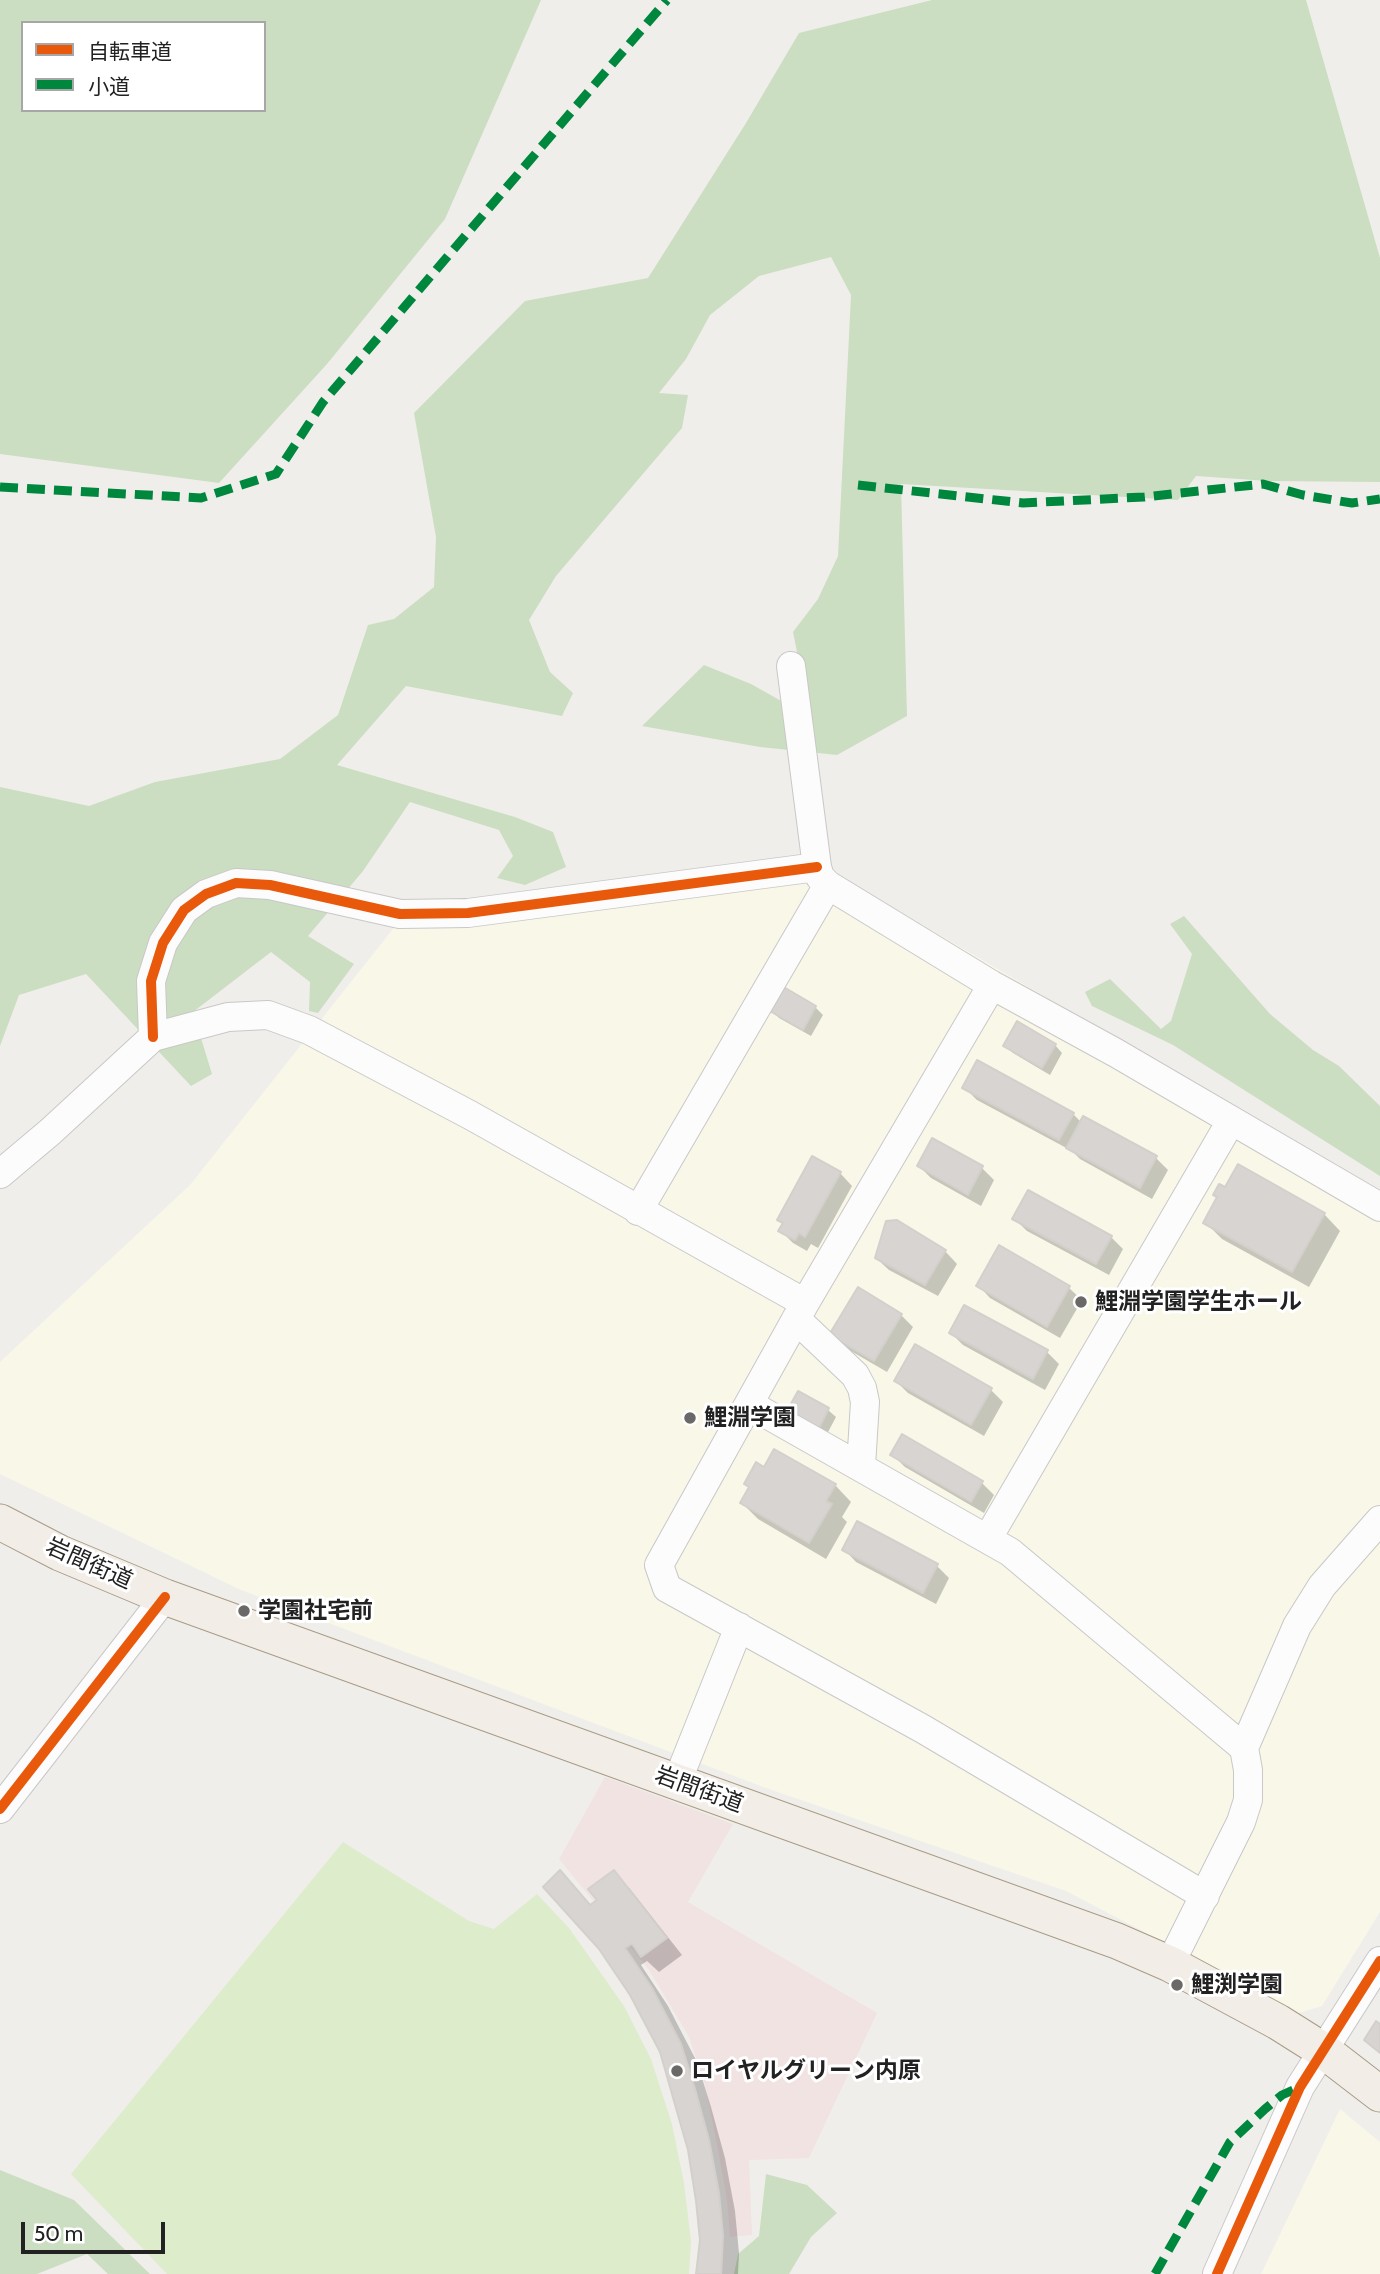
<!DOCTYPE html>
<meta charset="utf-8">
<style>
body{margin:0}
#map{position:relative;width:1380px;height:2274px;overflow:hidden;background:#f0eeeb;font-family:Cabin,"Noto Sans JP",sans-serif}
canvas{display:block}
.legend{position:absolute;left:21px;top:21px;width:245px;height:91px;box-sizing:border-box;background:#fff;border:2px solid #a7a7a7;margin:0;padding:9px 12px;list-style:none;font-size:21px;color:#222}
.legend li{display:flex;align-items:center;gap:14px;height:35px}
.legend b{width:35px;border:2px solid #a7a7a7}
.scale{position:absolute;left:21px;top:2222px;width:144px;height:32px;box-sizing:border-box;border:4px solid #222;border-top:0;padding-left:9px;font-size:21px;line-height:24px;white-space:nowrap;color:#222;-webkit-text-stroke:5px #fff;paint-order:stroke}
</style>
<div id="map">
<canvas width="1380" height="2274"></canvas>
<ul class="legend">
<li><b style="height:9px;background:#e8590c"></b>自転車道</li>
<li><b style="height:9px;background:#00873e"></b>小道</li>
</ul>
<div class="scale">50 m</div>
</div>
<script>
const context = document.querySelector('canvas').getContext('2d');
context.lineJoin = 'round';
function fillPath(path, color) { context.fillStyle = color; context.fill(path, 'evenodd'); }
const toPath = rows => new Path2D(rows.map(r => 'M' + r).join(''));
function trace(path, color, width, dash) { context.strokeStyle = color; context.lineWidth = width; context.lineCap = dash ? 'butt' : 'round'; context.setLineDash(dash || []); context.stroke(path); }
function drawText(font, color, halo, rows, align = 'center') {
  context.font = font + ' Cabin,"Noto Sans JP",sans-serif'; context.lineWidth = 6; context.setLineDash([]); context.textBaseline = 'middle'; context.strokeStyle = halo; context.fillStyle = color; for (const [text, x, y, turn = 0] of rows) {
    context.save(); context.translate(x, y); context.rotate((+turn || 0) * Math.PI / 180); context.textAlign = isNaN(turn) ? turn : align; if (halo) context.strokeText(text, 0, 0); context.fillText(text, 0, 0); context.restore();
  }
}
const commercial = toPath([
 [605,1777,733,1824,688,1902,877,2013,809,2158,749,2160,752,2235,730,2237,727,2201,717,2145,705,2085,689,2037,649,1970,559,1859]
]);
const education = toPath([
 [810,859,1380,1193,1380,1912,1322,2006,1299,2013,1066,1891,766,1788,241,1590,0,1474,0,1362,190,1185,400,920],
 [1340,2109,1380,2142,1380,2274,1261,2274]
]);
const grass = toPath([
 [343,1842,469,1921,494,1929,537,1894,569,1928,624,2006,651,2059,672,2124,684,2183,691,2241,689,2274,167,2274,71,2174]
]);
const forest = toPath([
 [0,0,541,0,445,219,327,364,219,483,0,454],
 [23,23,264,23,264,110,23,110],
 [932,0,1306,0,1380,258,1380,482,1268,481,1196,476,1178,500,901,484,907,716,837,755,760,747,642,726,704,665,751,684,801,712,800,667,793,632,818,599,838,556,851,295,831,257,759,276,710,315,686,359,659,393,688,395,682,428,556,576,529,620,550,672,573,693,562,716,406,686,337,765,515,817,553,832,566,867,525,885,497,878,513,856,499,830,410,802,363,871,308,936,354,964,318,1013,309,1011,310,982,271,952,193,1012,212,1074,191,1086,86,974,19,995,0,1046,0,787,89,806,155,782,280,759,338,715,368,625,394,619,434,587,436,537,414,413,525,301,648,278,746,123,799,33],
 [1184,916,1270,1014,1313,1050,1339,1066,1380,1106,1380,1176,1173,1045,1092,1006,1085,992,1110,979,1161,1029,1171,1021,1192,954,1170,924],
 [0,2170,74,2200,150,2274,108,2274,87,2254,37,2274,0,2274],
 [766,2174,807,2185,837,2213,811,2237,789,2274,734,2274,738,2254,759,2236]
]);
const shadow = toPath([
 [815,1007,823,1015,811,1036,779,1018,771,1010],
 [1005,1045,1055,1045,1062,1053,1050,1075,1013,1053],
 [964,1087,1073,1114,1081,1122,1084,1118,1156,1158,1168,1170,1152,1199,1080,1159,1072,1151,977,1100],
 [933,1140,982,1168,994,1180,981,1206,931,1178,919,1166],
 [813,1158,840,1173,852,1186,818,1248,811,1244,807,1251,793,1243,781,1231,784,1224,779,1219],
 [1215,1195,1324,1214,1340,1231,1309,1287,1222,1239,1205,1222,1218,1198],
 [1014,1218,1111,1237,1123,1249,1109,1275,1027,1231],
 [1000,1247,1069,1288,1082,1300,1060,1338,990,1298,978,1285],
 [945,1251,957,1264,938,1296,889,1270,876,1258],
 [901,1315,913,1327,887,1372,844,1347,831,1334],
 [951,1333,1047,1352,1059,1364,1045,1390,963,1345],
 [896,1381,991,1390,1003,1402,984,1436,908,1393],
 [828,1410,836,1417,827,1434,797,1419],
 [892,1454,982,1483,994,1495,984,1513,905,1467],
 [765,1469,835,1485,851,1502,842,1517,847,1522,826,1559,758,1519,742,1503],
 [844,1549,937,1566,949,1578,936,1604,856,1562],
 [614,1873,630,1889,682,1955,659,1972,647,1961,641,1965,668,2006,697,2062,711,2107,725,2158,735,2211,739,2253,738,2274,698,2274,702,2240,690,2150,662,2052,576,1889,592,1906,600,1900]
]);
const building = toPath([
 [782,986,816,1006,803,1030,768,1010,782,986],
 [1017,1021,1056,1044,1042,1068,1003,1046,1017,1021],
 [977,1060,1074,1113,1059,1140,962,1088,977,1060],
 [1083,1116,1157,1156,1140,1188,1066,1148,1083,1116],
 [932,1138,983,1166,968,1195,917,1166,932,1138],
 [812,1156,841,1172,805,1237,799,1233,795,1240,778,1231,783,1223,777,1220,812,1156],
 [1238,1164,1325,1213,1292,1272,1203,1223,1217,1197,1213,1195,1219,1184,1225,1187,1238,1164],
 [1028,1190,1112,1236,1096,1264,1012,1219,1028,1190],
 [897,1220,946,1250,925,1285,875,1258,886,1221,897,1220],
 [999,1245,1070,1286,1047,1327,976,1286,999,1245],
 [858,1287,902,1314,874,1361,829,1335,858,1287],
 [964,1305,1048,1350,1033,1379,949,1333,964,1305],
 [915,1344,992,1388,971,1425,894,1381,915,1344],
 [798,1391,829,1408,819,1428,787,1411,798,1391],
 [902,1434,983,1481,971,1502,890,1455,902,1434],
 [774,1449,836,1484,826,1501,832,1504,809,1543,740,1503,749,1487,744,1484,756,1462,764,1467,774,1449],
 [857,1521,938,1564,923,1593,842,1550,857,1521],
 [560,1870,590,1905,597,1900,588,1889,614,1870,667,1938,641,1957,632,1944,625,1948,652,1988,681,2044,695,2089,709,2140,719,2193,723,2236,721,2274,696,2274,700,2240,696,2201,688,2150,660,2052,630,1995,599,1949,543,1887,560,1870],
 [1376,2021,1380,2024,1380,2053,1364,2040,1376,2021]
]);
const minor = toPath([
 [791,666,817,867,820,877,828,885,992,985,1116,1053,1380,1207],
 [992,985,805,1303,659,1565,667,1588,923,1729,1205,1896],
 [153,1037,151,981,163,943,184,910,206,894,236,883,270,885,400,914,468,913,817,867],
 [0,1174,50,1132,153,1037,228,1017,268,1015,309,1030,470,1115,805,1303],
 [638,1211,828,885],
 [796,1319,855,1375,862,1388,865,1402,861,1466],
 [749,1404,1010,1552,1244,1748],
 [988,1538,1231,1121],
 [677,1782,739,1627],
 [0,1809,165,1597],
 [1170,1964,1241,1822,1248,1800,1248,1770,1244,1748,1297,1626,1322,1586,1380,1520],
 [1217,2274,1300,2087,1380,1961]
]);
const major = toPath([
 [0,1522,60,1553,165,1597,1117,1941,1170,1964,1278,2022,1324,2051,1380,2094]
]);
const quiet = toPath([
 [858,485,1023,503,1144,497,1263,484,1303,495,1352,503,1380,499],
 [0,487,201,498,276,474,323,402,667,0],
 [1155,2274,1230,2142,1265,2109,1282,2095,1300,2087]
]);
const cycleway = toPath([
 [153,1037,151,981,163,943,184,910,206,894,236,883,270,885,400,914,468,913,817,867],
 [0,1809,165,1597],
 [1217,2274,1300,2087,1380,1961]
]);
const markers = [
 [1081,1302,7,"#6a6968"],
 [690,1418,7,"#6a6968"],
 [244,1611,7,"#6a6968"],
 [1177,1985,7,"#6a6968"],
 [677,2071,7,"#6a6968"]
];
const poiNames = [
 ["鯉淵学園学生ホール",1095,1302],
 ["鯉淵学園",704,1418],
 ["学園社宅前",258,1611],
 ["鯉渕学園",1191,1985],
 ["ロイヤルグリーン内原",691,2071]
];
const streetNames = [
 ["岩間街道",89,1564,24],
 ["岩間街道",699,1790,20]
];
fillPath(commercial, '#f1e3e1');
fillPath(education, '#f8f7e8');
fillPath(grass, '#ddeccb');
fillPath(forest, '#cbdec1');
fillPath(shadow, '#0003');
fillPath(building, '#d7d4d2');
trace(building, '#d3d0cc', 2);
trace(minor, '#c9c8c7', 30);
trace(major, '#a79c86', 37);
trace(minor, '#fdfcfc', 28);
trace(major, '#f3ede7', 35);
trace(quiet, '#00873e', 9, [18, 9]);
trace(cycleway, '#e8590c', 10);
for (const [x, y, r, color] of markers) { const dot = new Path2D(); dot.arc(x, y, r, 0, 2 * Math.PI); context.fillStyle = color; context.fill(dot); trace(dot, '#fff', 2.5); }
drawText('bold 23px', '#222', '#fff', poiNames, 'left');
drawText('23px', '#222', '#fff', streetNames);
</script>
